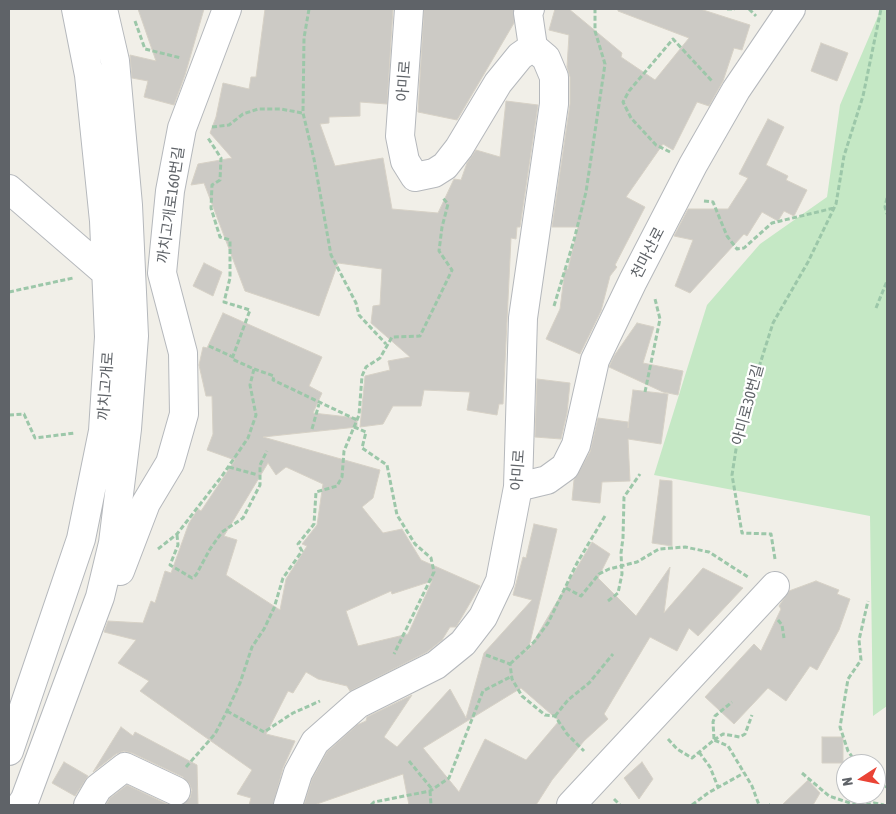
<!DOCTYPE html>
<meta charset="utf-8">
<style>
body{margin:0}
#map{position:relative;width:896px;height:814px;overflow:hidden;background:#f1efe8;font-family:"Asap Condensed",sans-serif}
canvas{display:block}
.frame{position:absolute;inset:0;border:10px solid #5f6368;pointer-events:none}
.north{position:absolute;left:836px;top:754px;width:50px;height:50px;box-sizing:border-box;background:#fff;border:1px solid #bfc1c3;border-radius:50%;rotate:259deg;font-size:14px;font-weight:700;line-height:20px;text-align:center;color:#5f6368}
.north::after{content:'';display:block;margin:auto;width:18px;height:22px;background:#ea4335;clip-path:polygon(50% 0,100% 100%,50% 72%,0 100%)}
</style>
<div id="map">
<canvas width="896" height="814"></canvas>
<div class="frame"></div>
<div class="north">N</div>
</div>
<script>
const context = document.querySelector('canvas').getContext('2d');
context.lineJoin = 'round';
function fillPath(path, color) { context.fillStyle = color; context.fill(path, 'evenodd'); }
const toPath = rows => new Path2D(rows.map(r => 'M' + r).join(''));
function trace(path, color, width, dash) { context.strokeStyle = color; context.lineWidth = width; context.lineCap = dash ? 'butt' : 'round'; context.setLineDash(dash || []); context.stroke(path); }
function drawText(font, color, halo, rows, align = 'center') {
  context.font = font + ' "Asap Condensed","Noto Sans KR",sans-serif'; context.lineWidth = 4.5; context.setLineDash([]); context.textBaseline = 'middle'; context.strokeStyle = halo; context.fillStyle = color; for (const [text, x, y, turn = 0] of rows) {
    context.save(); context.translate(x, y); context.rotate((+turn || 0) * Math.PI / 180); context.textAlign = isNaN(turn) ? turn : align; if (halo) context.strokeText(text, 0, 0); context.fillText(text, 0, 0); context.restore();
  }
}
const green = toPath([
 [881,9,887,9,887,706,873,716,870,516,654,475,707,305,760,244,827,197,840,105]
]);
const building = toPath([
 [138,9,204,9,185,75,174,105,144,97,148,81,132,78,130,55,156,61,138,9],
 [265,9,393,9,387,104,360,102,360,116,329,117,329,123,320,124,335,166,383,158,392,209,438,213,454,179,461,180,467,163,476,150,500,157,506,101,538,105,520,227,517,227,516,239,511,238,503,404,499,404,497,415,467,410,470,392,424,390,421,406,393,406,383,424,360,427,365,376,390,370,388,361,410,357,371,323,373,306,380,305,382,269,338,263,319,316,245,291,204,183,191,185,198,164,232,158,210,133,216,117,223,83,249,89,251,77,256,77,265,9],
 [424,9,514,9,514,23,457,120,418,112,424,9],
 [555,9,569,9,622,53,621,57,655,80,689,38,618,11,618,9,700,9,750,25,742,50,734,48,723,81,709,106,697,102,673,150,663,144,626,197,645,207,615,265,617,267,610,276,601,311,580,354,546,339,560,309,565,269,568,269,578,227,552,227,570,104,570,77,567,67,569,35,549,30,555,9],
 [821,43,848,53,837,81,811,71,821,43],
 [768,119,784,127,766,165,788,176,786,180,807,190,794,216,784,211,778,221,762,212,747,236,744,234,690,293,675,286,693,240,674,236,688,209,728,209,748,178,739,174,768,119],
 [204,263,222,272,213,296,193,286,204,263],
 [223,313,322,357,309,386,322,393,313,413,357,418,357,427,263,437,380,470,373,498,362,507,383,533,402,529,421,560,480,586,456,627,450,627,442,640,427,652,350,691,347,686,318,679,306,672,293,693,288,691,266,734,295,741,283,768,273,805,249,805,251,798,237,794,252,770,140,691,149,681,118,663,136,640,104,632,108,621,143,623,151,601,155,603,165,571,171,573,189,523,198,509,201,511,235,460,207,450,213,434,212,396,206,396,199,365,203,347,207,348,223,313],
 [268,463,276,475,286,467,323,484,317,525,302,544,307,546,286,579,280,610,226,575,237,540,224,536,268,463],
 [432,581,408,634,358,646,346,611,391,591,392,594,432,581],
 [637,323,654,327,643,363,683,371,678,395,663,392,609,367,614,356,637,323],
 [537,379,570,383,567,413,561,439,535,437,537,379],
 [633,390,668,394,661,444,628,439,630,481,602,482,600,503,572,500,574,480,590,452,598,418,628,422,628,428,633,390],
 [660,480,672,481,672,546,652,543,660,480],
 [534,524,557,529,528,651,592,542,610,554,598,578,636,616,670,567,664,613,703,568,743,588,698,636,689,628,677,651,650,637,604,714,608,719,584,741,552,780,536,805,409,805,403,774,314,805,304,805,312,779,327,752,357,725,366,721,367,717,412,695,384,737,397,747,450,689,466,718,484,653,532,600,513,595,523,557,526,558,534,524],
 [521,688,559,721,526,760,485,739,459,792,423,748,521,688],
 [816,581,839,590,837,594,850,599,839,630,817,670,810,666,786,701,768,688,734,724,705,697,754,644,761,651,781,609,779,606,789,591,816,581],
 [121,727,133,736,135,732,197,765,198,805,181,805,190,798,192,790,189,783,183,777,132,753,124,751,116,754,93,772,121,727],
 [822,737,843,737,843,763,822,763,822,737],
 [64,762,88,776,75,796,52,783,64,762],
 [642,762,653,779,639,799,624,778,642,762],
 [808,780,820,793,813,805,782,805,808,780],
 [127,785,169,805,170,805,106,805,110,798,127,785]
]);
const path = toPath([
 [309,9,304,38,303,113,314,159,331,255,356,303,359,315,386,344],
 [727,9,735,9],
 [749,9,756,16],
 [135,21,145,49,181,58],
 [212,127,229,125,243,114,258,109,281,109,302,113],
 [670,152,656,145,631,118,623,102,629,91,673,39,712,81],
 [887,198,885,207,887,214],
 [704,201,713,202,727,236,737,249,744,248,772,223,834,208],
 [9,292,73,278],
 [554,306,574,240,586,192,605,64,595,31,595,9],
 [876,308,887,281],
 [209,346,233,357],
 [254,369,274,376,273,380,357,420],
 [645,392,660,319,655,299],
 [9,415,24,414,35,438,75,433],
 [354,427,366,432,362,448,387,465,397,515,415,544,431,558,434,572,394,654],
 [312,429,319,404],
 [229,467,258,475],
 [177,535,178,545,170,565,192,578,196,575,210,549,222,532,243,518,260,485,260,465,267,451],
 [158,549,177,534,222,476,248,438,256,415,250,385,254,369,232,359,250,310,224,302,230,278,230,240,220,237,211,208,212,185,220,180,221,158,208,138],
 [775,559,771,534,742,533,732,475,739,430,773,323,808,262,836,204,844,156,863,96,881,9],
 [566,588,581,596,599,574,609,569,637,562,659,549,685,547,709,552,748,577],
 [608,601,618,593,622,574,621,553,623,538,624,497,640,474],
 [778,620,782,625,784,638],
 [486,655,510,664,512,679,522,696,545,715,555,716,567,734,584,751],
 [510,664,534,642,548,623,577,563,605,516],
 [227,711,264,732,293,713,320,701],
 [555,716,568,700,589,683,613,654],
 [668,739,677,749,692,758,714,740,728,746,752,786,759,805],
 [714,739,713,722,715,716,732,702],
 [714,740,723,734,740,737,745,734,752,715],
 [699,752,710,767,718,787],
 [409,761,432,789],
 [857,764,848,751,840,727,848,679,861,660,859,640,868,601],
 [186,767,215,734,227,711,240,683,252,647,264,629,274,608,283,578,302,551,298,544,314,524,316,492,337,486,342,477,344,451,359,415,362,376,366,367,380,358,392,337,420,336,440,295,452,270,439,251,442,227,448,204,443,198],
 [802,773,829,796,856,805],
 [876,776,881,778,884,786,887,787],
 [430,791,431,805],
 [614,799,620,805],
 [371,805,374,802,430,791,449,778,483,691,512,676],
 [692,805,708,793,744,773],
 [769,805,770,805],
 [866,805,874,803,884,805]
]);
const minor = toPath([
 [530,9,528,13,533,47],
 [9,189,105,272],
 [518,487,547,480,565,467,576,445,595,360,633,281,693,165,736,90,791,9],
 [120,571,146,503,170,463,184,414,183,353,162,273,170,191,182,128,227,9],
 [9,751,81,539,103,431,109,337,104,221,89,75,76,9],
 [21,805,25,799,100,597,113,543,127,429,134,336,128,205,115,61,103,9],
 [88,805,98,788,125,767,176,791],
 [288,805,298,773,315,742,358,704,436,665,463,643,483,617,500,581,518,487,523,318,554,104,554,77,546,58,533,47,520,56,498,83,459,148,445,166,434,173,415,177,405,161,400,136,409,9],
 [571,805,775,586]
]);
const streetNames = [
 ["아미로",404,81,-86],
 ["까치고개로160번길",171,205,-82],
 ["천마산로",648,253,-63],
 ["까치고개로",106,386,-86],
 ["아미로30번길",748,405,-75],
 ["아미로",518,470,-86]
];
fillPath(green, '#c5e8c5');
fillPath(building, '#cccac5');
trace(building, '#d6d1c6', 1);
trace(minor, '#b5b8bc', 30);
trace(path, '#9cc7a9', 3, [5, 2.5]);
trace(minor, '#fff', 28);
drawText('15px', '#5f6368', '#fff', streetNames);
</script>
